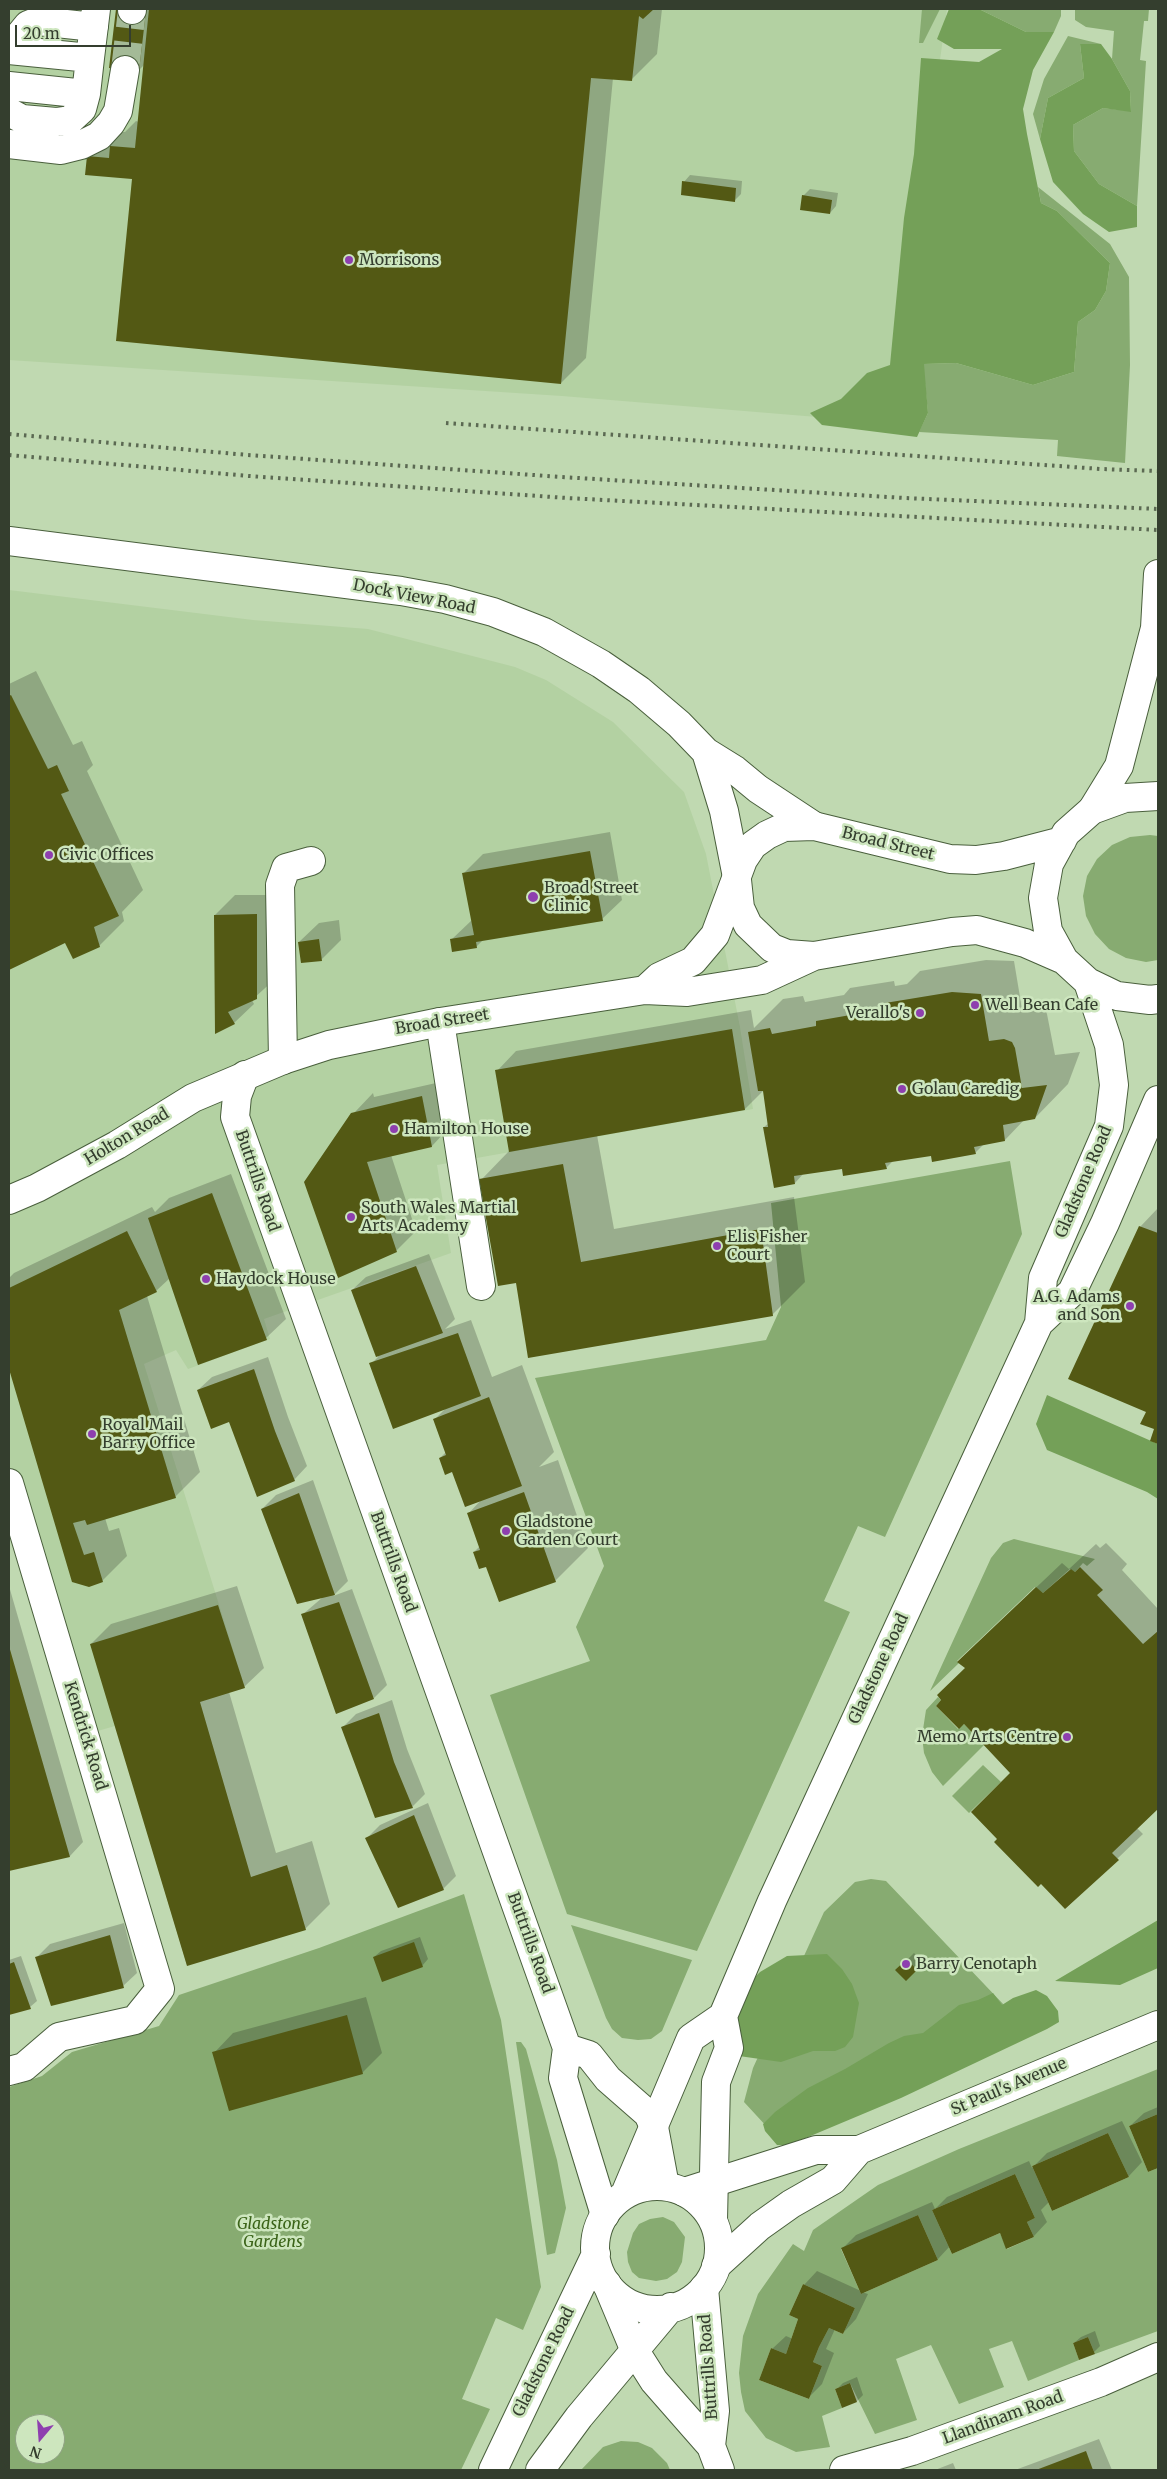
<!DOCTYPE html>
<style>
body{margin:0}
#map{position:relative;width:1167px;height:2479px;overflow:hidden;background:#c0d9b1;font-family:Merriweather,serif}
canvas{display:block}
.frame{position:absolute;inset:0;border:10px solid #343e2e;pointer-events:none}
.north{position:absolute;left:15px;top:2414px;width:50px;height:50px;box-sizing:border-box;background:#cde6be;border:1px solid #90a384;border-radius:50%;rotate:198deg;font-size:14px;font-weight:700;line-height:20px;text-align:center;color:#343e2e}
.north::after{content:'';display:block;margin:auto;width:18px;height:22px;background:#8e3faf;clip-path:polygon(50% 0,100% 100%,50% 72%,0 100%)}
.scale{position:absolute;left:15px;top:25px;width:116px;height:22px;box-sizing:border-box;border:2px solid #343e2e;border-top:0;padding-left:6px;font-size:15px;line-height:18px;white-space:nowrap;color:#343e2e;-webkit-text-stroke:4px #cde6be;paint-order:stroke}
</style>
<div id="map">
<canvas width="1167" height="2479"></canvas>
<div class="frame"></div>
<div class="north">N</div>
<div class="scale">20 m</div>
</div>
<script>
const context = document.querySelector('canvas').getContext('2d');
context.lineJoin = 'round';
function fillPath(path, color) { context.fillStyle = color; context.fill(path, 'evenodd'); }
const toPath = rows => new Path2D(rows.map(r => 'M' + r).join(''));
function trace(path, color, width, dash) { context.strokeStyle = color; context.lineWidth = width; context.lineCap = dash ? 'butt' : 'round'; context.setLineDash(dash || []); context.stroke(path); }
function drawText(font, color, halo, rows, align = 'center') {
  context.font = font + ' Merriweather,serif'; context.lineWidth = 5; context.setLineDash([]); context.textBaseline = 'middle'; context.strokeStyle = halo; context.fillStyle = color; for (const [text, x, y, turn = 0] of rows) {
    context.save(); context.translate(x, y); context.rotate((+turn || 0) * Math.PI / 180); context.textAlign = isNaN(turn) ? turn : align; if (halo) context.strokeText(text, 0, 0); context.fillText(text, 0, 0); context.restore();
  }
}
const built = toPath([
 [9,9,947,9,890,423,562,396,9,360],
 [9,590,253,620,368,629,515,667,546,680,613,722,684,792,706,854,740,1027,753,1109,437,1165,451,1253,264,1319,270,1339,188,1369,176,1350,144,1364,245,1688,84,1735,9,1483]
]);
const green = toPath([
 [922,9,940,9,923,43,919,43],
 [979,9,1061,9,1061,16,1054,32,1026,32],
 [1075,9,1149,9,1148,21,1144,21,1140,60,1146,61,1137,206,1099,184,1074,151,1073,125,1103,108,1131,111,1130,91,1112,59,1114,31,1086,27,1075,20],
 [1068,36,1101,44,1080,44,1084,78,1048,98,1040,139,1033,114,1044,79],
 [1038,187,1110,244,1129,277,1130,365,1125,463,1057,456,1058,440,919,432,928,413,923,364,956,363,1033,385,1074,372,1078,322,1095,310,1106,291,1110,263,1057,211,1041,203],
 [1150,835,1158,836,1158,960,1146,962,1126,958,1109,949,1095,934,1086,916,1083,896,1087,876,1097,859,1112,845,1130,837],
 [1010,1161,1022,1234,885,1537,858,1526,824,1601,850,1612,697,1951,567,1914,490,1695,590,1661,576,1627,604,1566,535,1378,766,1340,781,1307,771,1203],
 [1014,1539,1095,1559,1087,1566,1083,1563,1075,1572,1070,1569,1043,1593,1035,1587,957,1661,959,1663,930,1691,991,1558,1003,1543],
 [938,1697,941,1700,936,1706,958,1729,964,1724,984,1745,943,1786,932,1772,924,1753,922,1736,926,1710],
 [983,1765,1001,1782,969,1813,952,1796],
 [871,1879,886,1881,1004,2005,768,2128,744,2102,753,2068,824,1912,855,1882],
 [464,1894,501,2020,541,2287,523,2330,496,2318,462,2399,490,2409,461,2470,9,2470,9,2087,42,2076,72,2052,159,2026,179,1995,319,1948],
 [25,2424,55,2424,55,2454,25,2454],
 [571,1925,692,1960,662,2031,651,2039,638,2040,622,2038,612,2029,606,2018],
 [516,2042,521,2042,526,2049,557,2160,566,2208,555,2253,547,2255],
 [1158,2069,1158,2114,1129,2126,1148,2172,1158,2168,1158,2331,1095,2354,1088,2337,1073,2343,1079,2360,1028,2381,1012,2341,989,2349,1004,2387,959,2404,931,2345,896,2359,917,2420,875,2434,850,2383,835,2389,842,2408,822,2416,830,2447,796,2452,766,2438,745,2411,741,2392,739,2373,743,2336,758,2294,793,2244,804,2251,813,2230,878,2185,959,2149],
 [1108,2133,1129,2177,1052,2211,1032,2166],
 [1015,2174,1035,2218,1027,2222,1034,2237,1007,2249,1000,2233,952,2254,932,2210],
 [918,2215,938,2260,861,2294,841,2249],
 [803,2284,855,2308,843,2334,829,2328,819,2347,813,2362,822,2366,809,2399,759,2380,771,2348,786,2354,798,2319,789,2315],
 [663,2217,674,2222,685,2237,682,2262,677,2272,667,2279,656,2281,639,2278,632,2272,628,2262,627,2252,633,2233,639,2224,650,2219],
 [621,2441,638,2442,652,2448,667,2463,670,2470,581,2470,603,2447]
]);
const forest = toPath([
 [949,9,979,9,1026,32,1054,32,1033,70,1023,109,1027,134,1041,203,1057,211,1110,263,1106,291,1095,310,1078,322,1074,372,1033,385,956,363,924,364,928,413,917,437,822,425,810,413,841,399,867,373,890,365,904,218,914,154,921,58,979,62,1002,49,954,49,937,39],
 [1080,44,1101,44,1112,59,1130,91,1131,112,1103,108,1073,125,1074,151,1099,184,1137,206,1137,227,1109,232,1083,214,1053,182,1040,139,1048,98,1084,78],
 [1047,1395,1158,1444,1158,1499,1147,1492,1047,1450,1036,1424],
 [1158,1920,1158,1968,1120,1985,1055,1981],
 [827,1954,842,1969,852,1984,859,2003,853,2037,845,2047,835,2051,813,2051,781,2062,739,2056,736,2046,740,1992,760,1972,787,1956],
 [1036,1990,1047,1996,1058,2011,1059,2022,1047,2029,901,2098,789,2145,777,2145,765,2131,763,2124,775,2112,808,2088,845,2069,889,2043,904,2036,923,2033,959,2005,978,2000,993,1993,1002,2005,1013,1998]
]);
const shadow = toPath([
 [117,9,662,9,657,54,632,79,613,78,586,358,561,383,88,156,113,131,125,132,136,121,139,122,145,64,139,70,110,67],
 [690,175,742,181,741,194,734,201,684,182],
 [810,189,838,193,836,206,830,213,803,196],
 [36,671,73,745,82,741,93,765,87,771,143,890,122,912,124,921,99,946,65,941,9,968,9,684],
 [610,832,622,900,602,919,483,940,476,947,451,940,472,920,463,874,483,854],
 [235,895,277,895,276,978,252,1000,254,1004,234,1023,216,1032,215,915],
 [339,920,341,940,322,959,299,942,319,923],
 [986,960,1014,961,1022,1009,1038,1006,1045,1009,1047,1014,1055,1055,1080,1052,1068,1084,1035,1118,1024,1120,1005,1140,984,1144,975,1153,932,1154,894,1160,886,1168,843,1168,804,1173,795,1183,764,1127,769,1123,764,1090,745,1109,597,1135,614,1229,794,1197,805,1282,772,1315,517,1282,481,1180,510,1150,497,1071,516,1051,751,1010,754,1028,783,999,803,996,805,1002,844,995,850,988,894,981,895,986,907,984,920,971],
 [436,1083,445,1132,432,1146,391,1155,416,1231,397,1250,339,1276,305,1182,355,1112,373,1093,374,1097],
 [231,1174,286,1319,266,1338,170,1278,156,1291,147,1296,200,1472,175,1497,105,1518,109,1531,119,1528,127,1556,102,1581,73,1581,9,1363,9,1278,14,1273,152,1207,155,1212,169,1198],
 [1158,1208,1158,1443,1151,1440,1156,1428,1148,1411,1140,1227],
 [429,1254,455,1319,445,1329,471,1320,492,1377,522,1365,554,1452,539,1467,558,1460,588,1548,555,1581,487,1565,474,1552,480,1546,468,1514,482,1499,440,1458,446,1452,435,1419,446,1408,371,1364,378,1357,352,1290,366,1277],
 [268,1357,288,1417,307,1466,294,1480,198,1390,212,1377],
 [313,1480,348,1581,333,1596,352,1589,387,1685,374,1698,302,1615,323,1597,262,1509,276,1495],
 [1106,1543,1127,1564,1122,1570,1158,1609,1158,1808,1137,1828,1143,1834,1066,1908,999,1838,1012,1772,966,1668,984,1637,1062,1563,1069,1569,1096,1544,1100,1548],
 [9,1586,83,1842,70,1856,9,1870],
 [237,1586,264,1668,244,1687,229,1692,276,1853,312,1841,330,1904,305,1929,187,1965,91,1644,111,1624],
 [392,1700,407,1749,425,1794,412,1807,343,1727,356,1714],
 [428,1803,456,1876,443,1889,367,1838,380,1825],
 [124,1923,137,1973,123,1986,36,1958,50,1944],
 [420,1937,428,1959,422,1966,374,1957,381,1951],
 [914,1953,923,1963,906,1979,897,1970],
 [21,1956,37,2001,30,2007,9,2014,9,1960],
 [366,1997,382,2053,362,2073,214,2053,233,2033],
 [1158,2107,1158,2167,1149,2170,1130,2126,1144,2113],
 [1122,2121,1142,2162,1129,2176,1053,2210,1049,2202,1041,2210,1047,2222,1034,2236,1007,2247,1000,2231,950,2246,938,2259,862,2292,868,2294,856,2319,843,2333,835,2329,826,2349,834,2353,822,2384,808,2398,772,2349,786,2336,793,2339,800,2318,804,2285,817,2271,861,2291,842,2249,856,2235,932,2202,935,2209,947,2197,1029,2161,1032,2168,1047,2153],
 [1095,2331,1100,2346,1094,2352,1074,2343,1081,2337],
 [857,2377,863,2395,857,2401,843,2406,836,2390,843,2383],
 [1099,2439,1112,2470,1015,2470],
 [953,2463,956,2470,935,2470]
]);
const building = toPath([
 [116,9,146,11,139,71,109,68],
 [149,9,654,9,643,19,639,16,632,81,591,78,561,384,116,341,132,179,85,175,87,156,109,158,110,146,135,148],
 [682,181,736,188,735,202,681,195],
 [802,195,832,200,830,214,800,210],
 [11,695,48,769,57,765,69,791,61,794,119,916,94,927,100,947,73,959,65,943,9,970,9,696],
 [590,851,603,921,476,942,477,948,452,952,450,939,474,935,462,873],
 [257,914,257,999,228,1012,235,1024,215,1034,214,915],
 [319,939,322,961,301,963,298,942],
 [952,992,981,994,989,1041,1004,1039,1012,1042,1015,1048,1022,1088,1047,1085,1035,1119,1003,1125,1005,1141,974,1147,976,1154,932,1162,931,1156,885,1163,887,1169,843,1176,842,1169,794,1176,795,1184,774,1188,763,1127,768,1127,763,1091,758,1091,748,1032,770,1028,772,1034,816,1026,816,1021,862,1013,862,1018,886,1014,885,1003],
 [732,1029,745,1110,509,1152,495,1070],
 [422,1096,432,1147,367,1162,397,1252,338,1278,304,1182,351,1113],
 [563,1164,581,1262,761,1229,773,1316,528,1358,516,1283,498,1286,479,1179],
 [212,1193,267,1340,198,1365,148,1218],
 [1139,1226,1158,1233,1158,1444,1150,1441,1154,1429,1140,1424,1146,1412,1068,1379],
 [127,1231,157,1292,119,1310,176,1498,87,1525,85,1520,73,1523,84,1555,94,1552,103,1582,89,1587,72,1582,9,1369,9,1288],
 [416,1266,443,1333,376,1357,351,1290],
 [458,1333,481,1396,393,1429,369,1363],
 [254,1369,275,1431,295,1481,257,1497,229,1422,211,1429,197,1390],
 [489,1397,522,1486,465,1507,452,1472,445,1475,439,1458,446,1455,433,1419],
 [524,1492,556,1582,499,1602,486,1567,479,1569,473,1552,480,1550,467,1513],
 [299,1493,335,1595,297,1604,261,1509],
 [1080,1567,1103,1590,1097,1595,1143,1644,1158,1631,1158,1809,1112,1853,1119,1860,1065,1909,1041,1884,1038,1887,994,1842,997,1839,971,1812,1010,1773,964,1724,959,1729,936,1706,941,1700,937,1695,965,1668,957,1662,1036,1587,1043,1593,1071,1569,1075,1572],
 [339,1602,374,1699,336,1714,301,1614],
 [218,1605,245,1688,200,1702,251,1877,287,1865,306,1930,187,1966,90,1644],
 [9,1646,70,1857,9,1871],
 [379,1713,394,1762,413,1808,375,1818,341,1727],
 [414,1815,444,1890,398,1908,365,1838],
 [110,1935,124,1988,51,2006,35,1957],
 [414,1942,423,1967,382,1982,373,1957],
 [907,1959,917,1970,906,1981,895,1970],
 [14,1962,31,2009,9,2015,9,1964],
 [347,2015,363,2074,229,2111,212,2052],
 [1158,2114,1158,2168,1148,2172,1129,2126],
 [1108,2133,1129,2177,1052,2211,1032,2166],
 [1015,2174,1035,2218,1027,2222,1034,2237,1006,2249,1000,2233,952,2254,932,2210],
 [918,2215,938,2260,861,2294,841,2248],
 [803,2284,855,2308,843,2334,829,2328,819,2347,813,2362,822,2366,809,2399,759,2380,771,2348,786,2354,798,2319,789,2315],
 [1088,2337,1095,2354,1079,2360,1073,2343],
 [850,2383,857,2402,842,2408,835,2389],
 [1086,2451,1093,2470,1036,2470]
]);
const minorTunnel = toPath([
 [125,70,132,10]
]);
const minor = toPath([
 [132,9,132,10],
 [9,48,28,25,38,21,94,27],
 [9,50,90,58,96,9],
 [9,86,86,94,90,58],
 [9,112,22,119,56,122,70,120,82,109,86,94],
 [9,144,61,150,81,145,99,136,111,123,118,111,125,70],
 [9,541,401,591,445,599,493,612,544,632,601,664,639,690,679,724,706,752,735,770,758,789,814,826],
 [1156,645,1155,628,1158,574],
 [706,752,724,811,737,877],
 [1092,810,1119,766,1155,628],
 [440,1022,481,1286],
 [283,1060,280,885,286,868,311,861],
 [245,1075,237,1096,235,1117,567,2048,563,2078,605,2215],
 [9,1483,160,1989,135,2020,59,2037,24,2067,9,2071],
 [567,2048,589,2055,608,2079,648,2114,654,2127,665,2186],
 [684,2192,816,2150,859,2150,1158,2025],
 [716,2266,760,2226,791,2204,833,2180,859,2150],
 [607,2284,635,2351,654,2381,711,2446,720,2470],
 [704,2288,715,2411,711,2446],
 [844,2470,912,2451,1101,2382,1158,2357]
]);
const major = toPath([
 [1158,796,1125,798,1092,810,1066,833,1049,864,1043,898,1048,931,1064,960,1088,982,1117,996,1150,1000,1158,999],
 [737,880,740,908,748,925,772,948,787,954,814,956,952,932,977,930,1025,943,1064,960],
 [645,990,659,977,693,961,715,935,743,860,753,845,767,835,784,827,814,826,950,859,976,860,1004,856,1062,841],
 [9,1200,37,1188,117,1145,193,1098,283,1060,329,1045,440,1022,645,990,687,992,762,980,814,956],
 [1039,1323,1072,1292,1105,1223,1158,1100],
 '595 2248a62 62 0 1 1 124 0a62 62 0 1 1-124 0Z',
 [625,2194,691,2038,723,2016,772,1901,1039,1323,1043,1278,1109,1126,1114,1085,1109,1045,1088,982],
 [713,2220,716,2082,729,2048,723,2016],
 [493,2470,596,2254],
 [540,2470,579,2417,671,2307]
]);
const rail = toPath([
 [446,423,1101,469,1158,471],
 [9,434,248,455,562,477,905,498,1158,509],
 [9,455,249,476,567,498,1158,530]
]);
const markers = [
 [349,260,5,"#8e3faf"],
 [49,855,5,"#8e3faf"],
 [533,897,6,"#8e3faf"],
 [975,1005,5,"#8e3faf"],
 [920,1013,5,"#8e3faf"],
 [902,1089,5,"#8e3faf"],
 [394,1129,5,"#8e3faf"],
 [351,1217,5,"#8e3faf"],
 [717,1246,5,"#8e3faf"],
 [206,1279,5,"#8e3faf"],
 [1130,1306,5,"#8e3faf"],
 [92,1434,5,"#8e3faf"],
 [506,1531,5,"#8e3faf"],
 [1067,1737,5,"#8e3faf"],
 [906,1964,5,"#8e3faf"]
];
const poiNames = [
 ["Morrisons",359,260],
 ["Civic Offices",59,855],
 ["Broad Street",544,888],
 ["Clinic",544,906],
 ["Well Bean Cafe",985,1005],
 ["Verallo's",910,1013,"right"],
 ["Golau Caredig",912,1089],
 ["Hamilton House",404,1129],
 ["South Wales Martial",361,1208],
 ["Arts Academy",361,1226],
 ["Elis Fisher",727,1237],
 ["Court",727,1255],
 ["Haydock House",216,1279],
 ["A.G. Adams",1120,1297,"right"],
 ["and Son",1120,1315,"right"],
 ["Royal Mail",102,1425],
 ["Barry Office",102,1443],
 ["Gladstone",516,1522],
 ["Garden Court",516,1540],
 ["Memo Arts Centre",1057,1737,"right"],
 ["Barry Cenotaph",916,1964]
];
const streetNames = [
 ["Dock View Road",414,597,11],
 ["Broad Street",888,844,14],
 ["Broad Street",442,1022,-9],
 ["Holton Road",127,1137,-31],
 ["Buttrills Road",257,1181,71],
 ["Gladstone Road",1084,1182,-67],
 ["Buttrills Road",393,1562,70],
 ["Gladstone Road",879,1669,-65],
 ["Kendrick Road",85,1736,73],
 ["Buttrills Road",530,1943,70],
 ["St Paul's Avenue",1009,2087,-23],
 ["Gladstone Road",544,2362,-64],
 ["Buttrills Road",709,2367,-94],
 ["Llandinam Road",1003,2418,-20]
];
const parkNames = [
 ["Gladstone",273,2224],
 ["Gardens",273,2242]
];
fillPath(built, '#b3d1a2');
fillPath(green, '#87ab71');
fillPath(forest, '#74a058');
fillPath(shadow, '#0003');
fillPath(building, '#535914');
trace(minorTunnel, '#a4ba97', 28, [28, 14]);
trace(minor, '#495f3c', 30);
trace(major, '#495f3c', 30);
trace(minor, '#fff', 28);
trace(major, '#fff', 28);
trace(rail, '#5b6952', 4, [2.5, 5]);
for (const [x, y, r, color] of markers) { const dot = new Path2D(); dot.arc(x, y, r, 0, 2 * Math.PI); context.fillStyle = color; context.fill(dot); trace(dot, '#cde6be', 2); }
drawText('16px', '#343e2e', '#cde6be', poiNames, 'left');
drawText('16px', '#343e2e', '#cde6be', streetNames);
drawText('italic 16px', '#3b6419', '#cde6be', parkNames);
</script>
